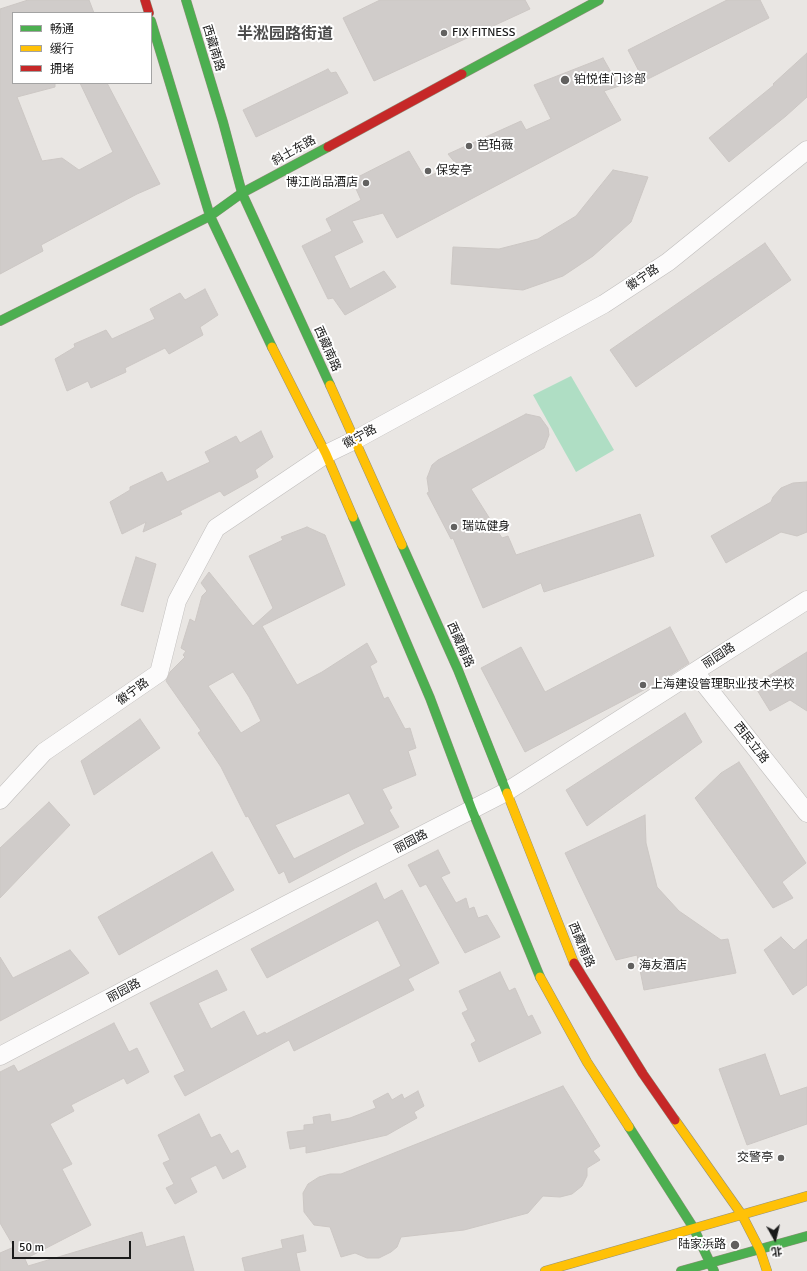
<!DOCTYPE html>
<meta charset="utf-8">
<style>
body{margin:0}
#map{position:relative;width:807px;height:1271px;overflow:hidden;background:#e9e6e3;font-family:Signika,"Noto Sans SC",sans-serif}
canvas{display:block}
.legend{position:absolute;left:12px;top:12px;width:140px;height:72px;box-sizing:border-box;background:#fff;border:1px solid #a3a3a3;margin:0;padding:5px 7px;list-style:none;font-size:12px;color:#1a1a1a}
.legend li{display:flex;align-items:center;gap:8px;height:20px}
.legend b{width:20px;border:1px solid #a3a3a3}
.north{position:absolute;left:755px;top:1219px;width:40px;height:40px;-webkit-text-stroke:3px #fff;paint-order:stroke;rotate:172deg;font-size:11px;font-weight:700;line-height:16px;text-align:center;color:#1a1a1a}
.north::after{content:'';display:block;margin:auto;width:14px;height:18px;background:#1a1a1a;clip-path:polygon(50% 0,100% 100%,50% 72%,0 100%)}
.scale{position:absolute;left:12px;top:1241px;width:119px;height:18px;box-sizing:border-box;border:2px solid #1a1a1a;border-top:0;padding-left:5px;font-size:12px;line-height:14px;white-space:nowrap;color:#1a1a1a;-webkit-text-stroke:3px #fff;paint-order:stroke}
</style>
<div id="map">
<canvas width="807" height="1271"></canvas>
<ul class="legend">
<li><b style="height:5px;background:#4caf50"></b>畅通</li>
<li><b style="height:5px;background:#ffc107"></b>缓行</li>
<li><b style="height:5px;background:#c62828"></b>拥堵</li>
</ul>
<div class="north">北</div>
<div class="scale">50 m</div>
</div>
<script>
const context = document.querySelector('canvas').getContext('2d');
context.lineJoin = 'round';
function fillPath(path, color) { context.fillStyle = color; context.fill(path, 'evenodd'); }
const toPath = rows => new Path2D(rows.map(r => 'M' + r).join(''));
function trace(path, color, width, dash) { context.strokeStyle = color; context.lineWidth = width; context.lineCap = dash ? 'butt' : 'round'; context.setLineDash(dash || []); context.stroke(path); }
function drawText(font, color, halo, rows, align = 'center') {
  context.font = font + ' Signika,"Noto Sans SC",sans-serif'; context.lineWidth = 4; context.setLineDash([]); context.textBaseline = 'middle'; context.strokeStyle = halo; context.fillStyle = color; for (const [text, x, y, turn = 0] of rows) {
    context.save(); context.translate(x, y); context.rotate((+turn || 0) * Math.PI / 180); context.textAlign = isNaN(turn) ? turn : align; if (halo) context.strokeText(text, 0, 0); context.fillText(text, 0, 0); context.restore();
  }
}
const pitch = toPath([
 [571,376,614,450,576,472,533,395]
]);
const building = toPath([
 [28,0,89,0,94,13,13,13,13,83,55,83,55,87,17,97,42,161,62,158,79,170,113,152,80,83,107,83,160,184,137,194,41,245,43,251,0,274,0,9,28,0],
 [380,0,525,0,530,9,374,81,343,18,380,0],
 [727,0,760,0,769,18,644,81,628,50,727,0],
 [807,53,807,97,786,116,729,162,709,138,774,85,773,84,807,53],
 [603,58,619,86,604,91,621,120,397,238,383,213,352,221,363,242,334,256,350,289,384,271,396,287,345,315,333,298,328,299,302,246,332,231,326,219,361,200,352,180,409,151,425,178,456,164,448,154,521,121,526,130,551,119,534,85,603,58],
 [328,69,331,73,336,72,348,93,256,137,243,110,328,69],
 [613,170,648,177,631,222,593,256,563,276,523,290,451,284,453,247,499,249,538,239,576,216,613,170],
 [765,243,791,280,636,387,610,350,765,243],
 [205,289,218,315,200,327,203,335,169,354,165,348,125,368,126,372,91,388,88,381,67,391,55,359,75,347,74,344,106,330,112,339,155,319,150,309,180,293,185,300,205,289],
 [526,414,540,417,548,428,549,435,544,448,471,489,502,538,508,536,516,555,640,514,654,556,544,592,541,583,483,608,453,538,451,539,427,493,429,492,427,478,432,465,438,460,526,414],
 [261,431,273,457,255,470,258,477,224,496,220,491,180,511,182,514,143,532,146,522,122,534,110,502,130,490,130,487,162,472,167,482,210,462,205,452,236,436,240,443,261,431],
 [807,482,807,532,797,536,781,532,726,563,711,536,771,502,773,497,781,488,793,483,807,482],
 [307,527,325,535,345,585,262,626,297,685,322,672,367,643,377,662,370,666,384,699,388,697,405,729,410,728,416,748,408,751,416,775,382,789,392,808,389,810,399,827,353,849,289,883,284,871,279,874,248,816,246,817,221,767,198,733,201,731,166,681,170,672,185,657,183,655,186,651,181,648,190,619,195,622,202,596,207,591,201,583,209,572,253,626,273,608,249,556,283,540,281,537,307,527],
 [233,672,249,697,261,721,241,733,208,686,233,672],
 [349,793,365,824,294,859,275,825,349,793],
 [136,557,156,564,143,612,121,605,136,557],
 [670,627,689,663,659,682,525,752,481,668,521,647,545,692,670,627],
 [807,652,807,711,790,700,770,711,754,685,807,652],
 [685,713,702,742,587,826,566,790,685,713],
 [140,719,160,748,94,795,81,761,140,719],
 [739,762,806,863,782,882,793,898,773,908,695,798,721,773,739,762],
 [49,802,70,825,0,898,0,848,49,802],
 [645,815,646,843,657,887,679,911,721,940,728,939,736,973,644,990,637,955,616,960,565,853,645,815],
 [438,850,450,873,441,877,456,903,466,898,469,909,474,907,478,918,487,915,500,937,465,953,426,884,420,887,408,865,438,850],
 [212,852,234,890,119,955,98,917,212,852],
 [376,883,384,900,402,890,439,963,408,979,414,990,294,1051,289,1040,185,1096,174,1076,185,1071,150,1003,217,970,227,990,198,1003,211,1029,244,1011,257,1036,265,1032,266,1034,401,966,378,920,267,978,251,949,376,883],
 [781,937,794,950,807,939,807,985,793,995,764,950,781,937],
 [70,950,89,973,0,1021,0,957,13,978,70,950],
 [500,972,509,991,515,988,528,1017,532,1015,541,1033,479,1062,471,1044,476,1041,462,1013,468,1010,459,991,500,972],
 [114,1023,129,1052,137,1048,149,1072,127,1084,124,1078,71,1105,74,1111,50,1124,72,1164,62,1169,91,1225,25,1259,28,1266,142,1232,146,1247,184,1236,194,1271,0,1271,0,1253,14,1247,0,1223,0,1072,14,1065,18,1072,114,1023],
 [765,1054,780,1096,807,1087,807,1124,747,1145,719,1069,765,1054],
 [563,1086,600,1146,593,1151,600,1160,587,1168,587,1176,582,1186,572,1194,560,1197,543,1196,528,1213,464,1230,401,1237,397,1247,391,1252,379,1258,367,1258,355,1253,341,1257,330,1227,314,1225,304,1212,303,1193,308,1184,319,1177,330,1174,341,1174,563,1086],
 [418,1091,424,1106,414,1112,417,1118,387,1135,317,1151,306,1153,306,1146,290,1149,287,1132,304,1130,304,1125,314,1124,313,1117,330,1114,331,1122,350,1118,376,1108,373,1101,388,1093,392,1100,402,1094,404,1099,418,1091],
 [199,1114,211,1138,220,1134,231,1154,238,1150,246,1167,223,1179,216,1165,190,1178,197,1192,175,1204,166,1188,174,1184,163,1163,170,1160,158,1135,199,1114],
 [303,1235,306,1251,296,1253,300,1271,245,1271,242,1258,283,1248,281,1240,303,1235]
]);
const street = toPath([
 [695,672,807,813],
 [0,800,44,752,159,673,177,601,216,528,326,454,355,440,604,304,668,262,807,150],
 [0,1056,288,904,506,792,807,600]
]);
const fast = toPath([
 [186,0,223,122,242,193,330,385],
 [151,21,210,216,272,347],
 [462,74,599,0],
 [0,321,210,216,242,193,328,147],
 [353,517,430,698,472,810,540,977],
 [402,545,458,670,507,793],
 [629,1127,693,1227,714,1271],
 [681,1271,807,1236]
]);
const slow = toPath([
 [272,347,326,454,353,517],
 [330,385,402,545],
 [507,793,574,963],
 [540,977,587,1062,629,1127],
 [675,1120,742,1215,760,1250,767,1271],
 [545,1271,807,1196]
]);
const jam = toPath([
 [145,0,149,13],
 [328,147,462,74],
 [574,963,643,1074,675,1120]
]);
const markers = [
 [444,33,4,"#626160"],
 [565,80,5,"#626160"],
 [469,146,4,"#626160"],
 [428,171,4,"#626160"],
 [366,183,4,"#626160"],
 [454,527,4,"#626160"],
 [643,685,4,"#626160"],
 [631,966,4,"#626160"],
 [781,1158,4,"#626160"],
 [735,1245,5,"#626160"]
];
const poiNames = [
 ["FIX FITNESS",452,33],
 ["铂悦佳门诊部",574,80],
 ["芭珀薇",477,146],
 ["保安亭",436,171],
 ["博江尚品酒店",358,183,"right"],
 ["瑞竑健身",462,527],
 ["上海建设管理职业技术学校",651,685],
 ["海友酒店",639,966],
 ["交警亭",773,1158,"right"],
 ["陆家浜路",726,1245,"right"]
];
const streetNames = [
 ["西藏南路",213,48,73],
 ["斜土东路",294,151,-29],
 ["徽宁路",643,278,-34],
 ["西藏南路",327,349,66],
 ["徽宁路",360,437,-28],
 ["西藏南路",460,645,66],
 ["丽园路",719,656,-33],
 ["徽宁路",133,692,-36],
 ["西民立路",751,743,52],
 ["丽园路",411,842,-27],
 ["西藏南路",581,945,67],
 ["丽园路",124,991,-28]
];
const districtNames = [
 ["半淞园路街道",285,35]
];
fillPath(pitch, '#afdec4');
fillPath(building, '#d0ccca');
trace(building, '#ccc7c4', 1);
trace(street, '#c0bebd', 19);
trace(fast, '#92907c', 10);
trace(slow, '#92907c', 10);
trace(jam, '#92907c', 10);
trace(street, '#fcfbfb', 18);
trace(fast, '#4caf50', 9);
trace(slow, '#ffc107', 9);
trace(jam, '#c62828', 9);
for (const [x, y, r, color] of markers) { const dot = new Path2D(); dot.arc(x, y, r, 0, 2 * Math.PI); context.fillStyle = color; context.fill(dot); trace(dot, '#fff', 1.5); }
drawText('12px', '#1a1a1a', '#fff', poiNames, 'left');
drawText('12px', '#1a1a1a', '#fff', streetNames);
drawText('bold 16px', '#4d4d4d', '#fff', districtNames);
</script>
